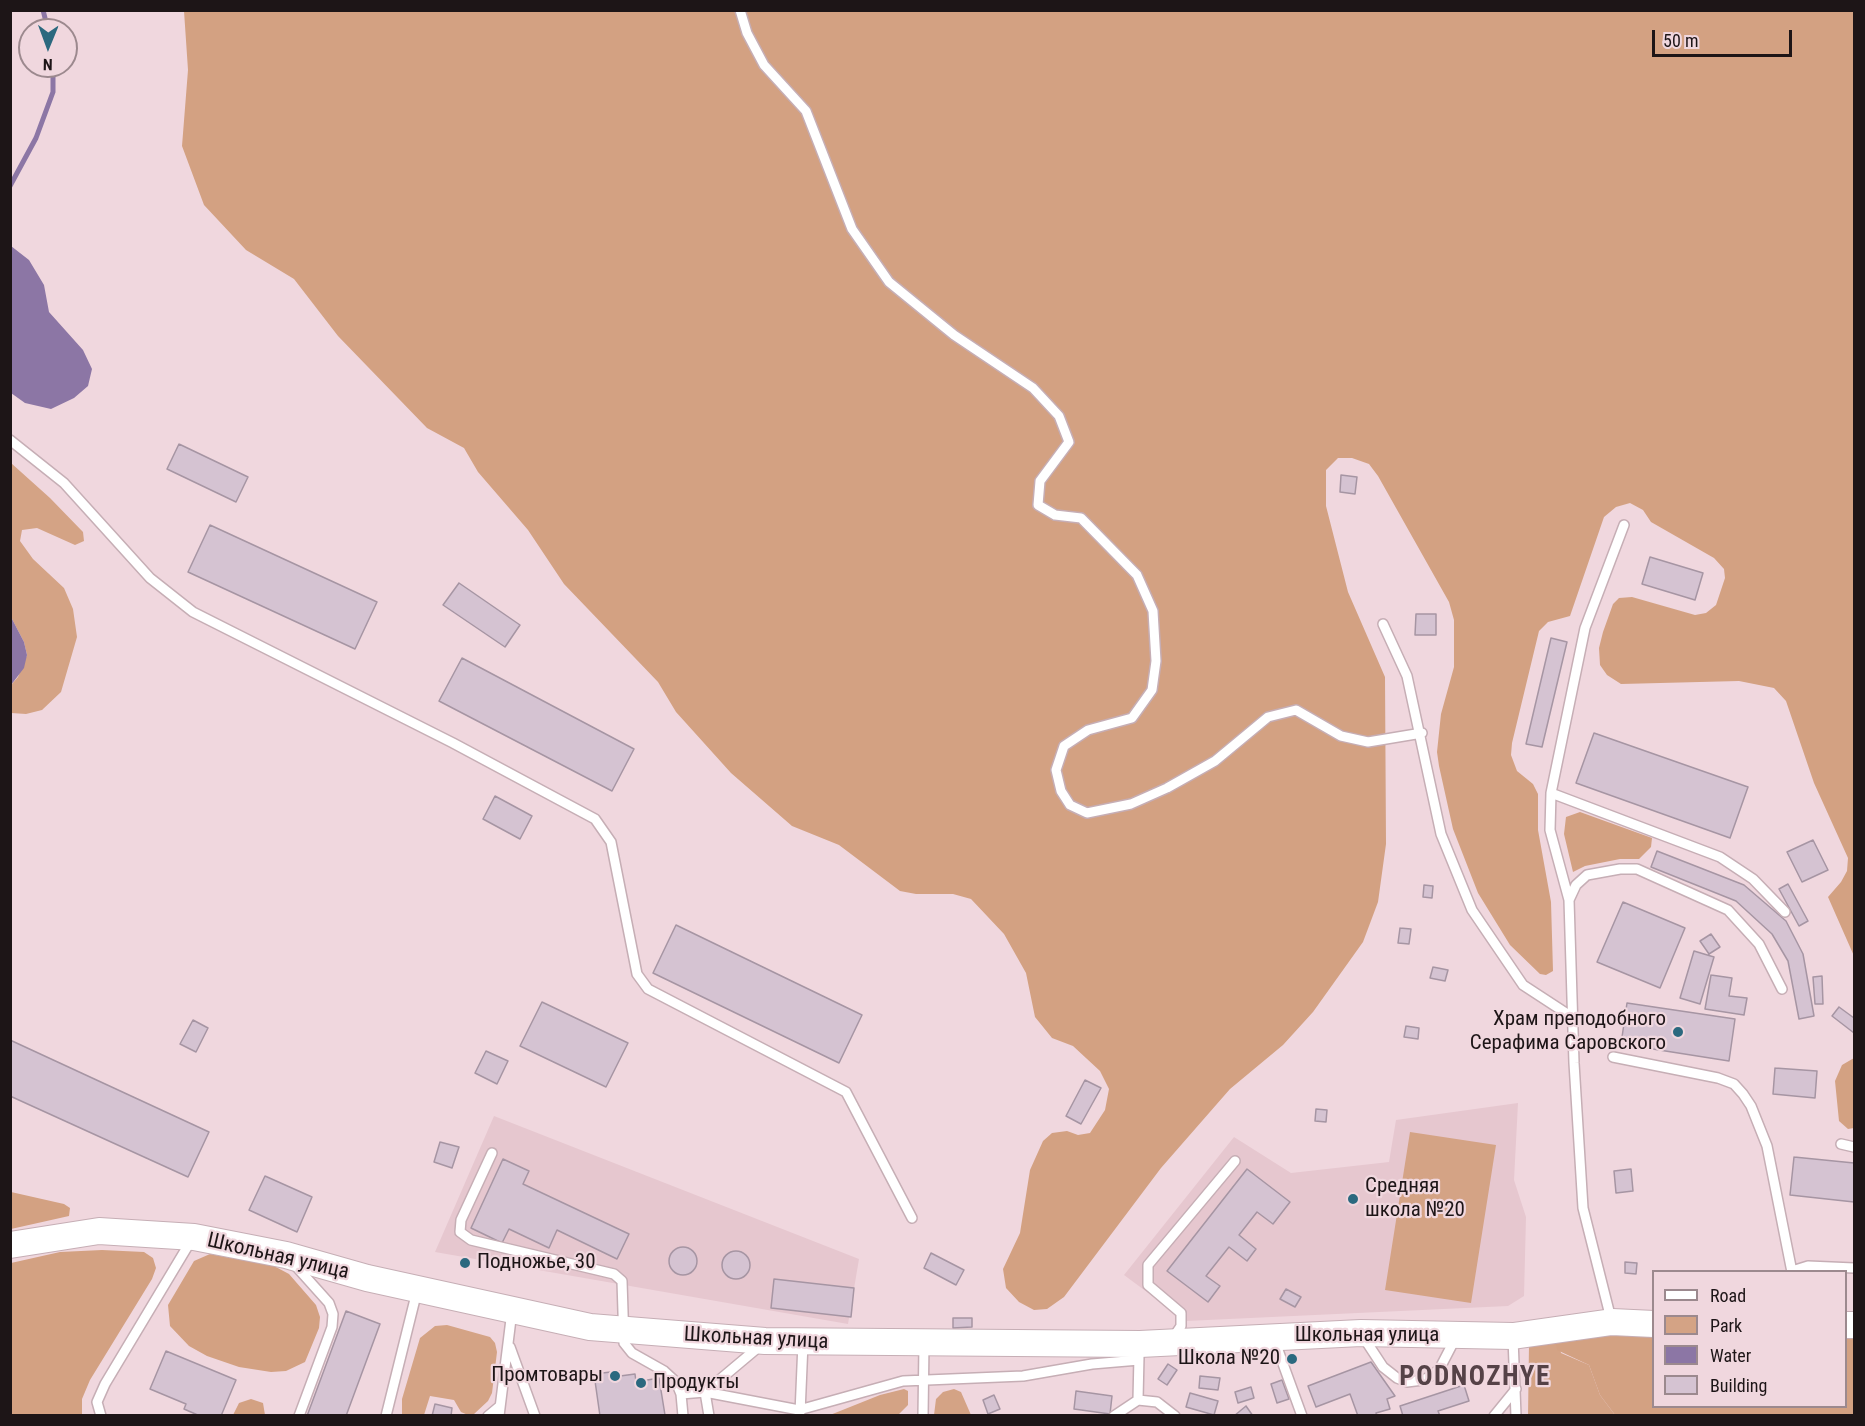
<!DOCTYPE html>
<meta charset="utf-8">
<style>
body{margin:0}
#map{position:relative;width:1865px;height:1426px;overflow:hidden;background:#f0d7de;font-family:"Roboto Condensed",sans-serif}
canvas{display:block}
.frame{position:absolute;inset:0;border:12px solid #1d1517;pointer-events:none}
.legend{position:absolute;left:1652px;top:1270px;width:195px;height:138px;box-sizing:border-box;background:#f0d7de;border:2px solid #9c898e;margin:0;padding:8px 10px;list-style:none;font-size:18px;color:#1d1517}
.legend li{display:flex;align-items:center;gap:12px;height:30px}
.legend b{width:30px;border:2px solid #9c898e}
.north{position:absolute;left:18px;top:18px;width:60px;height:60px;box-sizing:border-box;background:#f0d7de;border:2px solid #9c898e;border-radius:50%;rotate:181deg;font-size:16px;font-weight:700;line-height:24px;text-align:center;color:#1d1517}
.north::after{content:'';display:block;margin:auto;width:21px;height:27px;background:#2b697f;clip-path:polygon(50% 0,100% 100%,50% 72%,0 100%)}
.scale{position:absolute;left:1652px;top:30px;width:140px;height:27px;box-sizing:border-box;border:3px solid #1d1517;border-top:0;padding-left:8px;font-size:18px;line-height:21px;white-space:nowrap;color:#1d1517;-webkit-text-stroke:4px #f0d7de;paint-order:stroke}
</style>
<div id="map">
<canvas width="1865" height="1426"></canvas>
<div class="frame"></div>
<ul class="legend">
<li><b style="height:8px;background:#fff"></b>Road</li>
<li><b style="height:16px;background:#d4a385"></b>Park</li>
<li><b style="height:16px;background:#8c76a5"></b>Water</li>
<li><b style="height:16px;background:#d5c3d2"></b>Building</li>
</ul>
<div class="north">N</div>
<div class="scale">50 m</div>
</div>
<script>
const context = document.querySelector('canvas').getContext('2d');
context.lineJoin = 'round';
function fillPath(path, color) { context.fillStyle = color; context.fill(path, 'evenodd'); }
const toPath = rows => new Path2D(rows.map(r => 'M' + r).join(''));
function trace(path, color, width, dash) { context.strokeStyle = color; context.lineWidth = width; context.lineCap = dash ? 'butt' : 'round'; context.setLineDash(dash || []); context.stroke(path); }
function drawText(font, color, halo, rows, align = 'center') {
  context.font = font + ' "Roboto Condensed",sans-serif'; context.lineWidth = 4.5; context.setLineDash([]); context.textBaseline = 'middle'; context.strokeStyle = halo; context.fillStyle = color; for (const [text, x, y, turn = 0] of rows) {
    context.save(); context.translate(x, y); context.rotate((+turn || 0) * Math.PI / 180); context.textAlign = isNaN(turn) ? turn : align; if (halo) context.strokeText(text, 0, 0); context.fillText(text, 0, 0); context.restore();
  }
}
const built = toPath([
 [1518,1103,1514,1180,1526,1217,1524,1296,1508,1306,1186,1321,1124,1275,1234,1137,1291,1173,1389,1162,1396,1120],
 [494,1116,859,1259,848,1324,435,1252]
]);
const green = toPath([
 [11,463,50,498,83,532,84,541,75,545,37,528,22,530,20,541,33,559,64,588,73,609,77,637,61,692,42,710,26,714,11,713,11,685,18,677,27,655,24,642,11,617],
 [1410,1132,1496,1145,1471,1303,1385,1290],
 [447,1325,490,1337,495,1343,497,1352,492,1393,488,1401,474,1414,468,1415,461,1412,454,1400,430,1396,424,1415,402,1415,402,1399,420,1338,435,1326],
 [1558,1338,1561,1353,1589,1365,1600,1395,1615,1415,1528,1416,1529,1345],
 [904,1389,908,1391,908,1405,898,1415,830,1415,880,1395],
 [954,1389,961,1392,971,1415,934,1415,936,1399,943,1392]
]);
const forest = toPath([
 [184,11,1854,11,1854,956,1828,897,1841,882,1847,871,1848,858,1814,783,1786,701,1774,688,1739,681,1621,684,1607,675,1600,665,1599,648,1603,632,1613,604,1619,598,1632,597,1695,615,1706,613,1716,605,1725,578,1724,569,1714,558,1651,522,1643,510,1630,503,1616,507,1604,517,1570,616,1548,622,1539,631,1512,743,1511,755,1517,771,1533,784,1538,794,1538,830,1551,902,1553,971,1546,975,1540,974,1510,945,1478,893,1453,829,1439,766,1437,752,1441,714,1454,667,1454,620,1449,602,1378,476,1369,464,1352,458,1338,458,1326,470,1326,506,1348,592,1385,677,1386,844,1378,902,1363,942,1313,1012,1283,1045,1230,1089,1161,1168,1064,1297,1047,1309,1034,1310,1019,1302,1006,1288,1003,1269,1020,1233,1030,1170,1043,1141,1052,1133,1067,1131,1078,1135,1090,1133,1105,1110,1109,1089,1100,1071,1073,1046,1052,1038,1035,1017,1026,973,1004,934,971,899,953,894,916,894,900,891,839,845,792,826,731,773,676,712,658,682,564,584,528,530,478,472,464,448,427,428,338,336,294,279,246,250,204,205,182,146,188,70],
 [1580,812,1652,838,1651,847,1639,859,1620,859,1585,866,1573,872,1564,834,1566,817],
 [1854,1058,1854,1128,1848,1129,1839,1121,1835,1081,1842,1065],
 [11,1192,64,1204,70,1208,69,1216,11,1229],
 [102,1250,144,1252,153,1258,156,1268,152,1279,90,1380,82,1399,82,1415,11,1415,11,1263,60,1252],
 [210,1254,274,1266,289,1274,316,1305,320,1317,319,1328,305,1362,286,1371,271,1372,239,1367,207,1356,189,1346,170,1326,168,1305,194,1261],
 [1579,1333,1653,1336,1654,1406,1846,1406,1846,1339,1854,1339,1854,1415,1615,1415,1600,1395,1589,1365,1557,1350,1556,1345,1558,1338],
 [251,1399,263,1403,265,1415,233,1415,239,1403]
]);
const water = toPath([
 [11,246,29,260,44,285,49,312,83,350,92,369,88,386,74,398,51,409,25,403,11,393],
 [11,617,24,642,27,655,24,668,11,685]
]);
const stream = toPath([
 [43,10,48,30],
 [10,186,36,138,53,92,53,66]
]);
const building = toPath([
 [179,444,248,477,236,502,167,469,179,444],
 [1341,475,1357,477,1355,494,1340,492,1341,475],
 [210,525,377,602,355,649,188,572,210,525],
 [1650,557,1703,573,1695,600,1642,584,1650,557],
 [459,583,520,625,505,647,443,605,459,583],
 [1416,614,1436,614,1436,635,1415,635,1416,614],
 [1551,638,1567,642,1542,747,1526,744,1551,638],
 [462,658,634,749,612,791,439,701,462,658],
 [1594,733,1748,787,1730,838,1576,783,1594,733],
 [495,796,532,816,520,839,483,819,495,796],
 [1813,840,1828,870,1802,882,1787,852,1813,840],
 [1657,851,1744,885,1786,921,1803,954,1814,1016,1799,1019,1788,961,1772,934,1736,901,1651,867,1657,851],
 [1788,884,1808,921,1799,926,1779,889,1788,884],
 [1424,885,1433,886,1432,898,1423,897,1424,885],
 [1623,902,1685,928,1660,988,1597,962,1623,902],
 [676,925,862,1015,839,1063,653,973,676,925],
 [1400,928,1411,929,1409,944,1398,943,1400,928],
 [1711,934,1720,947,1709,954,1700,941,1711,934],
 [1694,951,1714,957,1700,1004,1680,998,1694,951],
 [1433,967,1448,970,1445,981,1430,978,1433,967],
 [1711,975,1732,978,1729,996,1747,998,1744,1015,1705,1009,1711,975],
 [1822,976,1823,1004,1815,1004,1813,977,1822,976],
 [542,1002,628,1043,606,1087,520,1046,542,1002],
 [1627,1003,1735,1019,1729,1061,1621,1044,1627,1003],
 [1839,1007,1854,1018,1854,1033,1832,1016,1839,1007],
 [193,1020,208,1028,196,1052,180,1044,193,1020],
 [1406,1026,1419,1028,1418,1039,1404,1037,1406,1026],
 [10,1040,209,1132,188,1177,10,1096,10,1040],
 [486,1051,508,1061,497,1084,475,1073,486,1051],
 [1775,1068,1817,1071,1815,1098,1773,1094,1775,1068],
 [1085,1080,1101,1088,1081,1124,1066,1116,1085,1080],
 [1316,1109,1327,1110,1326,1122,1315,1121,1316,1109],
 [440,1142,459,1147,452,1168,434,1162,440,1142],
 [1794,1157,1854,1163,1854,1202,1790,1195,1794,1157],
 [503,1159,529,1171,523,1184,629,1234,617,1259,557,1230,549,1248,509,1229,502,1243,471,1228,503,1159],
 [1247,1169,1290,1202,1273,1224,1257,1212,1239,1235,1256,1249,1247,1261,1229,1247,1206,1276,1220,1286,1208,1302,1167,1271,1247,1169],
 [1631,1169,1633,1191,1616,1193,1614,1171,1631,1169],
 [265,1176,312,1197,297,1232,249,1210,265,1176],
 '669 1261a14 14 0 1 1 28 0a14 14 0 1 1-28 0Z',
 '722 1265a14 14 0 1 1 28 0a14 14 0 1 1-28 0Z',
 [931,1253,964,1270,956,1285,924,1268,931,1253],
 [1625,1262,1637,1263,1636,1274,1625,1273,1625,1262],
 [774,1279,854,1288,851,1317,771,1308,774,1279],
 [1286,1289,1301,1297,1295,1307,1280,1299,1286,1289],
 [346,1311,380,1324,346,1416,307,1416,346,1311],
 [953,1318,972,1318,972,1327,953,1328,953,1318],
 [166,1351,236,1380,221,1416,200,1416,184,1409,186,1404,150,1389,166,1351],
 [1371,1362,1395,1396,1387,1399,1390,1409,1376,1413,1377,1416,1358,1416,1350,1394,1316,1407,1308,1386,1371,1362],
 [1168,1364,1177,1370,1167,1385,1158,1379,1168,1364],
 [619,1371,620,1376,635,1374,636,1382,659,1378,665,1415,600,1416,594,1374,619,1371],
 [1200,1376,1220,1378,1218,1390,1199,1388,1200,1376],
 [1282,1380,1289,1399,1277,1403,1271,1384,1282,1380],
 [1464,1385,1469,1401,1438,1411,1440,1416,1403,1416,1400,1406,1464,1385],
 [1251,1387,1254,1398,1238,1403,1235,1392,1251,1387],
 [1076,1391,1112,1396,1110,1414,1074,1409,1076,1391],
 [1190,1393,1218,1401,1214,1415,1186,1407,1190,1393],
 [994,1395,1000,1409,988,1414,983,1400,994,1395],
 [435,1404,452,1408,451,1416,432,1416,435,1404],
 [1246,1406,1253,1416,1234,1416,1246,1406]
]);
const service = toPath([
 [740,10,747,33,764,65,806,111,852,229,889,282,954,335,1033,388,1059,416,1069,442,1040,481,1038,505,1055,515,1081,518,1137,575,1153,611,1156,661,1152,690,1132,718,1088,730,1064,746,1056,770,1061,791,1070,805,1087,813,1131,804,1167,788,1215,761,1268,717,1296,710,1341,736,1368,742,1422,733],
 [10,440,64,483,150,578,193,612,453,743,595,819,611,842,637,974,648,989,846,1092,912,1218],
 [1383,624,1407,676,1441,834,1472,910,1523,985,1572,1017],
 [1551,793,1720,857,1753,879,1785,912],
 [1569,900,1576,885,1587,875,1620,869,1637,869,1728,910,1759,944,1782,989],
 [1613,1057,1718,1078,1734,1084,1743,1094,1751,1106,1767,1146,1792,1272],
 [1841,1144,1854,1147],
 [492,1153,461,1220,460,1232,471,1240,614,1274,622,1281,624,1343,632,1353,664,1371,676,1382,681,1394,683,1416],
 [294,1264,329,1303,333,1314,332,1327,299,1416],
 [1792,1271,1808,1266,1854,1268],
 [1611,1319,1583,1208,1574,1063,1569,900,1550,830,1551,793,1585,628,1624,525],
 [1362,1335,1383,1367,1397,1378,1407,1382,1423,1380,1433,1375,1440,1368,1455,1339],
 [1173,1338,1181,1326,1181,1313,1148,1285,1148,1265,1235,1161],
 [1513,1338,1516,1416],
 [1274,1339,1302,1416],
 [510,1347,535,1416],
 [681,1394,705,1392,799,1410,903,1381,1023,1376,1092,1364,1139,1360],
 [1138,1400,1157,1402,1175,1416],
 [800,1413,803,1343],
 [101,1416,97,1402,105,1384,192,1239],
 [386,1416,417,1291],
 [488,1416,500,1406],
 [499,1416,512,1311],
 [709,1416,705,1392,761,1345],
 [923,1416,924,1344],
 [1114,1416,1138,1400,1139,1356],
 [1494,1416,1516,1389]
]);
const secondary = toPath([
 [10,1245,99,1231,194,1237,286,1255,367,1278,590,1327,765,1341,1140,1344,1361,1333,1513,1336,1612,1322,1654,1324],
 [1846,1325,1854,1325]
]);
const markers = [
 [1678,1032,6,"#2b697f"],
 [1353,1199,6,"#2b697f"],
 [465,1263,6,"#2b697f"],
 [1292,1359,6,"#2b697f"],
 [615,1376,6,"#2b697f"],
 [641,1383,6,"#2b697f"]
];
const poiNames = [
 ["Храм преподобного",1666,1020],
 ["Серафима Саровского",1666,1044],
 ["Средняя",1365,1187,"left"],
 ["школа №20",1365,1211,"left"],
 ["Подножье, 30",477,1263,"left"],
 ["Школа №20",1280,1359],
 ["Промтовары",603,1376],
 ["Продукты",653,1383,"left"]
];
const streetNames = [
 ["Школьная улица",278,1257,13],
 ["Школьная улица",1367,1336],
 ["Школьная улица",756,1339,3]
];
const districtNames = [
 ["PODNOZHYE",1475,1378]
];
fillPath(built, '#e6c7cf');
fillPath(green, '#d4a385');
fillPath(forest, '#d3a182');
fillPath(water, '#8c76a5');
trace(stream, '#8c76a5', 5);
fillPath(building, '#d5c3d2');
trace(building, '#a695a3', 1.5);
trace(service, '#c6aeb5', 12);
trace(secondary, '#c6aeb5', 28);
trace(service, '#fff', 9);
trace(secondary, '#fff', 26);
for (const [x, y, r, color] of markers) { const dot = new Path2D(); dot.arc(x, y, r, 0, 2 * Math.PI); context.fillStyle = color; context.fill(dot); trace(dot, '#f0d7de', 2); }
drawText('21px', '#1d1517', '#f0d7de', poiNames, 'right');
drawText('21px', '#1d1517', '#f0d7de', streetNames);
context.letterSpacing = '1.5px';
drawText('bold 27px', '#554247', '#f0d7de', districtNames);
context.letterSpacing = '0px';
</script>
